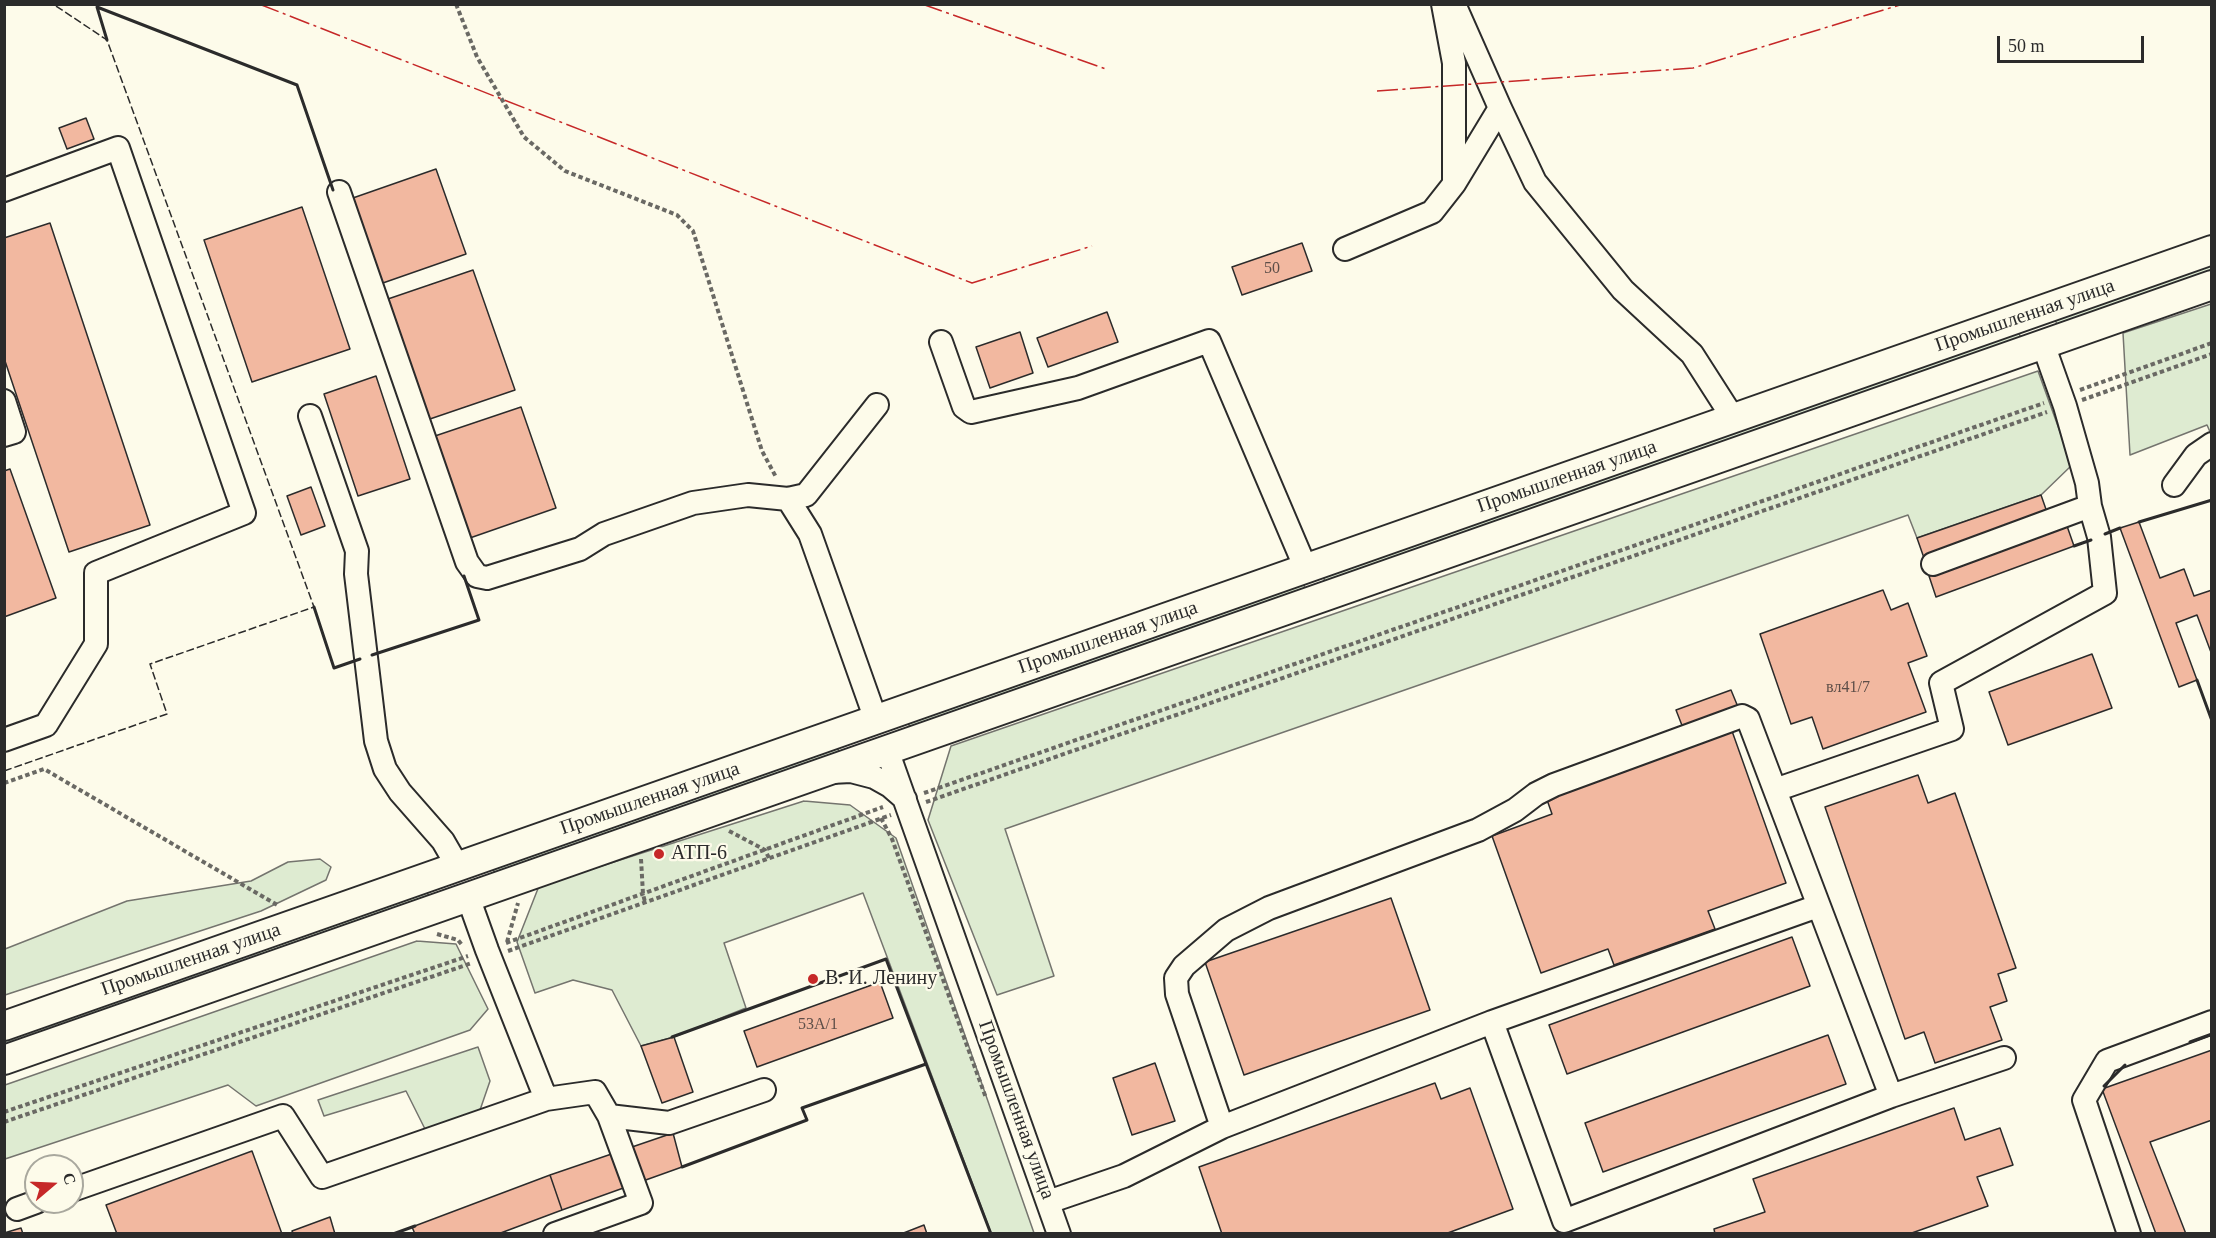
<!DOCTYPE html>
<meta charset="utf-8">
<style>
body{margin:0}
#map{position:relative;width:2216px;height:1238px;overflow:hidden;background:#fdfbea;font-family:Georgia,serif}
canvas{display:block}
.frame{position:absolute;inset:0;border:6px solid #2b2b2b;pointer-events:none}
.north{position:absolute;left:24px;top:1154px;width:60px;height:60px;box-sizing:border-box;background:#fdfbea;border:2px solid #a9a89e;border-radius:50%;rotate:71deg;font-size:16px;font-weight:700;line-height:24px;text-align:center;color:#2b2b2b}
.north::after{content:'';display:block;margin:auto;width:21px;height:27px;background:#c62828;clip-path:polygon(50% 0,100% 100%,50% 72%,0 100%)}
.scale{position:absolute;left:1997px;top:36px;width:147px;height:27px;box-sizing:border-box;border:3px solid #2b2b2b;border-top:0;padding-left:8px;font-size:18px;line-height:21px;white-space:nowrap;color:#2b2b2b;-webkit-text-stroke:4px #fdfbea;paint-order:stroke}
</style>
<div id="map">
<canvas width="2216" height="1238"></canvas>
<div class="frame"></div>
<div class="north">С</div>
<div class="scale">50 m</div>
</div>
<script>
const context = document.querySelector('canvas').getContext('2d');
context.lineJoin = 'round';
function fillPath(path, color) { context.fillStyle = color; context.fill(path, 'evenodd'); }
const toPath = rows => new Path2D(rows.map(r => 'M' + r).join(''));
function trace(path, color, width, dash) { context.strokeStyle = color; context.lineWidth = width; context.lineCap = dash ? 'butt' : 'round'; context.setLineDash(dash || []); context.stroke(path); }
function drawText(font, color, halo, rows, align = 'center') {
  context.font = font + ' Georgia,serif'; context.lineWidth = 4.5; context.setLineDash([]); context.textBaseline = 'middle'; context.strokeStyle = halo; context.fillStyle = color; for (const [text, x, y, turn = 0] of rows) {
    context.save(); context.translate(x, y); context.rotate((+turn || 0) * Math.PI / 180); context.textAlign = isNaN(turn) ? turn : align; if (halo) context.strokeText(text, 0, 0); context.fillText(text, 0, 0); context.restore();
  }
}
const green = toPath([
 [2211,260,2211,270,2057,324,2053,316,2211,260],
 [2211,304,2211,434,2207,425,2130,455,2123,333,2211,304],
 [2017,329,2021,338,1325,582,1322,573,2017,329],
 [2038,371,2072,465,2041,495,1917,538,1908,515,1005,829,1054,976,997,995,928,820,951,746,2038,371],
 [1302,580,1305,588,910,728,907,719,1302,580],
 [837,745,840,756,496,877,492,866,837,745],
 [804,801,850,805,896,838,1034,1233,991,1233,863,893,724,943,746,1008,674,1037,641,1046,612,990,573,980,535,993,517,942,539,886,804,801],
 [320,859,331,867,326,880,261,911,5,995,5,949,127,901,251,881,288,862,320,859],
 [426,889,430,900,5,1050,4,1037,426,889],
 [417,941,456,944,488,1009,470,1030,256,1106,228,1085,5,1159,5,1085,417,941],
 [478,1047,490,1081,479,1113,425,1129,406,1091,324,1116,318,1100,478,1047]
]);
const building = toPath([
 [86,118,94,139,67,149,59,128,86,118],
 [436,169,466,254,380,284,350,199,436,169],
 [302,207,350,349,252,382,204,240,302,207],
 [50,223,150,525,69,552,4,358,4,238,50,223],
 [1302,243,1312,271,1242,295,1232,267,1302,243],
 [473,270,515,390,427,420,385,300,473,270],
 [1107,312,1118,342,1048,367,1037,338,1107,312],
 [1020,332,1033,373,990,388,976,347,1020,332],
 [376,376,410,479,358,496,324,394,376,376],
 [521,407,556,508,467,539,432,437,521,407],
 [10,469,56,598,4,617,4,471,10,469],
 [311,487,325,526,301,535,287,496,311,487],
 [2041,495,2048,515,1924,558,1917,538,2041,495],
 [2139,522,2160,578,2184,569,2194,596,2212,590,2212,655,2197,615,2176,623,2197,680,2179,687,2120,528,2139,522],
 [2067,526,2074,546,1936,597,1929,576,2067,526],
 [1883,590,1891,610,1908,603,1927,656,1908,663,1926,712,1823,749,1812,717,1791,724,1760,634,1883,590],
 [2092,654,2112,708,2008,745,1989,692,2092,654],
 [1731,690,1738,707,1683,728,1676,710,1731,690],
 [1732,731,1786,883,1708,911,1715,929,1614,965,1608,949,1541,973,1492,836,1552,814,1546,797,1732,731],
 [1918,775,1928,803,1955,793,2016,968,1998,974,2007,1001,1990,1007,2002,1040,1935,1063,1924,1032,1905,1039,1825,807,1918,775],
 [1391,898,1430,1010,1244,1075,1205,962,1391,898],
 [1792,937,1810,986,1567,1074,1549,1025,1792,937],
 [880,982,893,1018,757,1067,744,1031,880,982],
 [1828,1035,1846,1084,1603,1172,1585,1123,1828,1035],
 [674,1037,693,1092,662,1103,641,1046,674,1037],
 [2212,1050,2212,1120,2150,1142,2186,1234,2156,1234,2102,1089,2212,1050],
 [1155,1063,1175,1121,1132,1135,1113,1078,1155,1063],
 [1435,1083,1441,1099,1470,1088,1513,1209,1445,1234,1222,1234,1199,1167,1435,1083],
 [1954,1108,1965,1140,2000,1128,2013,1165,1977,1177,1988,1206,1909,1234,1715,1234,1714,1229,1765,1212,1753,1179,1954,1108],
 [673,1133,682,1167,562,1210,550,1175,673,1133],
 [252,1151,282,1234,117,1234,106,1205,252,1151],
 [550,1175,562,1210,498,1234,415,1234,412,1227,550,1175],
 [330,1217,335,1234,293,1234,292,1231,330,1217],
 [924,1225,927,1234,901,1234,924,1225],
 [21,1228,23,1234,4,1234,4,1233,21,1228]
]);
const path = toPath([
 [456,4,477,57,524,137,565,171,677,215,693,231,762,451,776,477],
 [2080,390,2212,343],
 [2082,400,2212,354],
 [4,783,44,769,279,906],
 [924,793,2044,403],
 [926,802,2047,412],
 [881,818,892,839,986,1098],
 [729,831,765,850,769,858],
 [641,859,643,894,645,902],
 [437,934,458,940,462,945],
 [507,942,518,903],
 [506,943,883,807],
 [508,951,891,815],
 [4,1112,468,956],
 [4,1122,472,963]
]);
const minor = toPath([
 [1443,4,1454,63,1454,184,1500,108],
 [1454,4,1500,108,1535,182,1623,290,1692,354,1733,418],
 [4,190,118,148,244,513,96,573,96,644,46,725,4,740],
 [339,192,467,562,477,576,487,578,580,549,604,534,693,503,748,495,788,499,806,495,877,405],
 [1345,249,1432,212,1454,184],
 [941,342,964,407,971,412,1078,388,1209,341,1306,569],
 [4,401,14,432,4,435],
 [310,416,357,551,356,574,376,741,385,769,400,792,443,841,458,867],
 [2174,485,2196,455,2212,444],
 [788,499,810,534,876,720],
 [1933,564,2090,506],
 [887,750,1059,1234],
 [831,772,851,771,874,777,890,786,905,799],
 [1775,790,1952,729,1941,683,2105,593,2099,537,2090,506,2087,483,2065,406,2043,344],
 [1492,1022,1818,906],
 [546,1099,595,1092,609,1116,641,1203,555,1234],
 [609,1116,669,1123,764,1090],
 [1222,1127,1177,994,1176,978,1184,966,1226,930,1269,908,1478,830,1515,810,1536,794,1554,785,1742,716,1748,719,1891,1096],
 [72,1190,283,1116,322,1177,546,1099,487,950,468,897],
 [1048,1202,1124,1176,1222,1127,1492,1022,1564,1221,1891,1096,2004,1058],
 [17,1209,36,1202],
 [2129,1234,2084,1100,2107,1061,2212,1022]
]);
const major = toPath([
 [4,1026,2212,250],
 [4,1060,2212,285]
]);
const fence = toPath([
 [4,771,167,714,150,664,314,607,107,40,53,4]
]);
const wall = toPath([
 [107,40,97,7,297,85,333,190],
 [2139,522,2212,500],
 [2105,534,2120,528],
 [2074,546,2091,540],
 [314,607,334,668,360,659],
 [372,655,479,620,464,576],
 [2197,680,2212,721],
 [672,1037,886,959,991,1234],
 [2190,1042,2212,1034],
 [2104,1086,2125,1065],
 [682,1167,807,1120,802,1108,926,1064],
 [393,1234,415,1226]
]);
const power = toPath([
 [259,4,972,283,1092,246],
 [922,4,1106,69],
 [1377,91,1693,68,1903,4]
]);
const markers = [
 [659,854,6,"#c62828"],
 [813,979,6,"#c62828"]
];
const numberNames = [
 ["50",1272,269],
 ["вл41/7",1848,688],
 ["53А/1",818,1025]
];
const streetNames = [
 ["Промышленная улица",2025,316,-19],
 ["Промышленная улица",1567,477,-19],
 ["Промышленная улица",1108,638,-19],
 ["Промышленная улица",650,799,-19],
 ["Промышленная улица",191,960,-19],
 ["Промышленная улица",1016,1110,70]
];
const poiNames = [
 ["АТП-6",671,854],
 ["В. И. Ленину",825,979]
];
fillPath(green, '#deebd1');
trace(green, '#74746e', 1.5);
fillPath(building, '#f2b8a0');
trace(building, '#2b2b2b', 1.5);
trace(minor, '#2b2b2b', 26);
trace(major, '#2b2b2b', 32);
trace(path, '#6a6964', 4, [4.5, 3]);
trace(minor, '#fdfbea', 22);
trace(major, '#fdfbea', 28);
trace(fence, '#2b2b2b', 1.5, [8, 3]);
trace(wall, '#2b2b2b', 3);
trace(power, '#c62828', 1.5, [21, 4.5, 3, 4.5]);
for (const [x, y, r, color] of markers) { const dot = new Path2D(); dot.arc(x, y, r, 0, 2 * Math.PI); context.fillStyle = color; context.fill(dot); trace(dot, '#fdfbea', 2); }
drawText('16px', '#5d4e48', null, numberNames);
drawText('20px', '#2b2b2b', '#fdfbea', streetNames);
drawText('20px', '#2b2b2b', '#fdfbea', poiNames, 'left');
</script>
